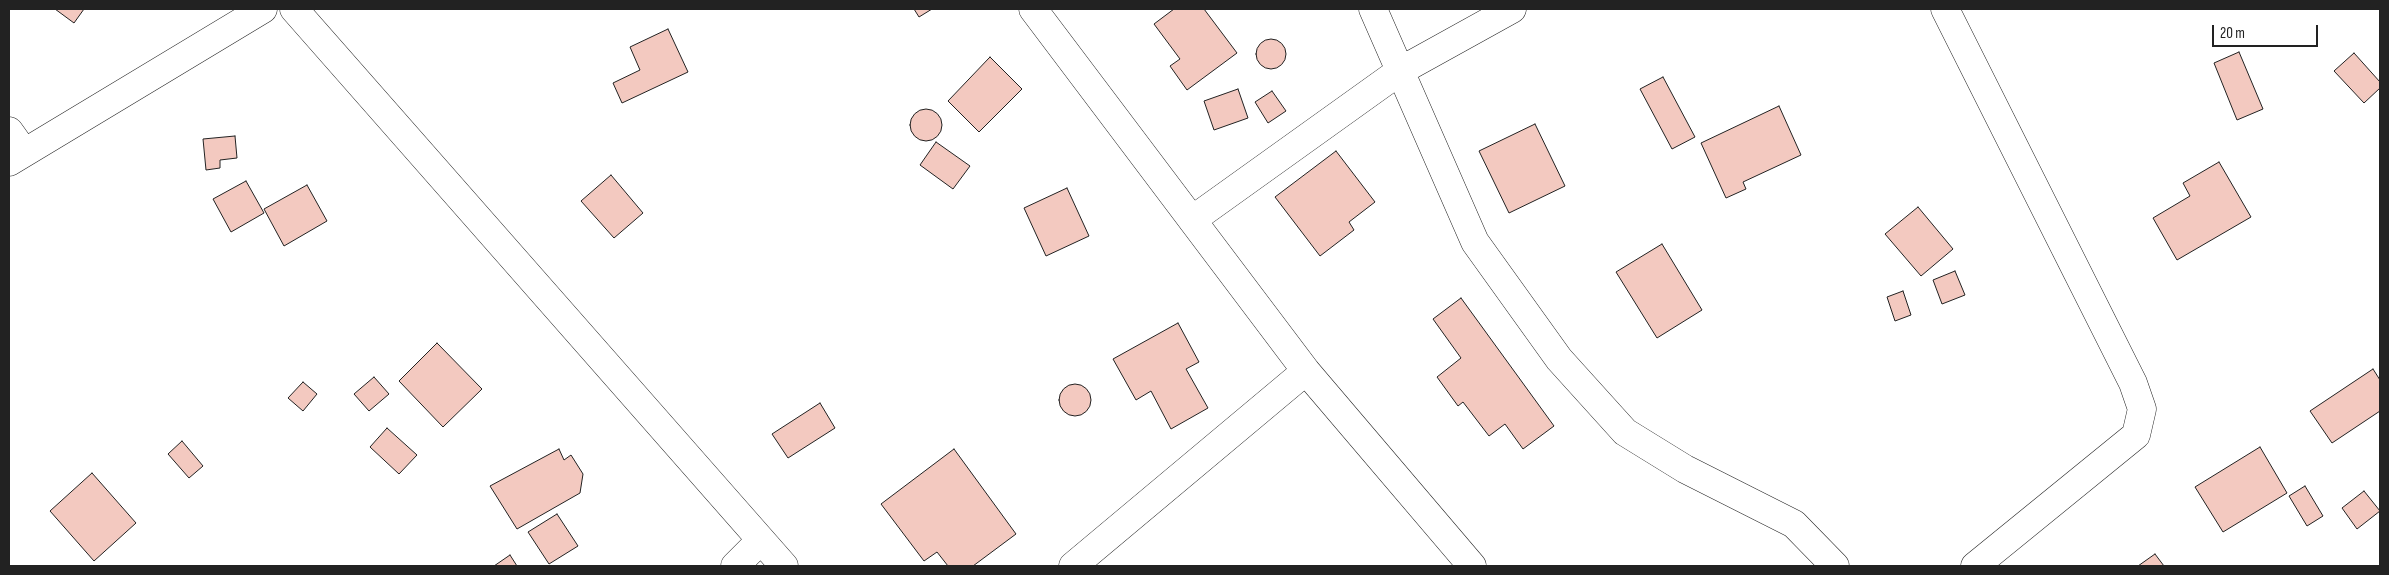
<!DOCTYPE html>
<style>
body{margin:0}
#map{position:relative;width:2389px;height:575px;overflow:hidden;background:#fff;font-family:"Sofia Sans Condensed",sans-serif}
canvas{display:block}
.frame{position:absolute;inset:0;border:10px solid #222;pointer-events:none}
.scale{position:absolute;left:2212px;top:25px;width:106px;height:22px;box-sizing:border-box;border:2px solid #222;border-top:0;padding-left:6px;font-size:15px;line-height:18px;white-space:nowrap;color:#222;-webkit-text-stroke:4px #fff;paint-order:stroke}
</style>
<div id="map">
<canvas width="2389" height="575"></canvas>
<div class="frame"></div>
<div class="scale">20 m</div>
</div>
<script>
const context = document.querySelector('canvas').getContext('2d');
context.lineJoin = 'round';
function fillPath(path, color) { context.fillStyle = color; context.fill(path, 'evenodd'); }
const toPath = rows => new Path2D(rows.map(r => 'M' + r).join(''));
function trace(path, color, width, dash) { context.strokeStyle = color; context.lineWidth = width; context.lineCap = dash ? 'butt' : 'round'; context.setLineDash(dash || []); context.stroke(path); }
const building = toPath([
 [55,9,84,9,74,23,55,9],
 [914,9,932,9,919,17,914,9],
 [1174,9,1204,9,1237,53,1187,90,1170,66,1180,59,1154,24,1174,9],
 [668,29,688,72,622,103,613,83,640,70,630,47,668,29],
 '1256 54a15 15 0 1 1 30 0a15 15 0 1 1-30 0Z',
 [2239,52,2263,109,2237,120,2214,63,2239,52],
 [2354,53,2380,82,2380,88,2364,103,2334,71,2354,53],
 [990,57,1022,89,979,132,948,101,990,57],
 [1663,77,1695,137,1672,149,1640,89,1663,77],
 [1238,89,1248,118,1214,130,1204,101,1238,89],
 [1272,91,1286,111,1268,123,1255,102,1272,91],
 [1779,106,1801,155,1743,182,1746,189,1726,198,1701,143,1779,106],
 '910 125a16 16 0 1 1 32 0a16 16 0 1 1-32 0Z',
 [1535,124,1565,186,1509,213,1479,151,1535,124],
 [235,136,237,158,220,160,220,168,206,170,203,139,235,136],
 [936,142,970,166,953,189,920,165,936,142],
 [1336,151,1375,202,1349,222,1354,230,1320,256,1275,197,1336,151],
 [2219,162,2251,217,2177,260,2153,218,2190,196,2183,183,2219,162],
 [611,175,643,213,614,238,581,201,611,175],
 [246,181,264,213,231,232,213,199,246,181],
 [307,185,327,221,284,246,264,209,307,185],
 [1067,188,1089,236,1046,256,1024,208,1067,188],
 [1918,207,1953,249,1921,276,1885,234,1918,207],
 [1662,244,1702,310,1657,338,1616,272,1662,244],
 [1955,271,1965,295,1942,304,1933,280,1955,271],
 [1903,291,1911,315,1895,321,1887,297,1903,291],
 [1461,298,1554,426,1523,449,1505,424,1489,436,1463,402,1458,406,1437,377,1461,358,1433,319,1461,298],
 [1178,323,1199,362,1186,369,1208,408,1171,429,1151,391,1136,400,1113,359,1178,323],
 [437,343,482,389,443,427,399,381,437,343],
 [2373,369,2380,380,2380,411,2332,443,2310,411,2373,369],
 [374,377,389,394,369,411,354,394,374,377],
 [303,382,317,394,303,411,288,398,303,382],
 '1059 400a16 16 0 1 1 32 0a16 16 0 1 1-32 0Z',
 [820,403,835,428,788,458,772,434,820,403],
 [387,428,417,455,399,474,370,447,387,428],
 [182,441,203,466,189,478,168,454,182,441],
 [2260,447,2287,493,2223,532,2195,487,2260,447],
 [559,449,564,460,571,455,583,474,580,493,517,529,490,486,559,449],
 [954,449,1016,534,973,566,948,566,937,552,924,561,881,504,954,449],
 [92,473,136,523,94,561,50,511,92,473],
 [2305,486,2323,516,2307,526,2289,496,2305,486],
 [2364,491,2380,511,2357,529,2342,508,2364,491],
 [557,514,578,546,549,564,528,532,557,514],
 [2155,554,2164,566,2138,566,2155,554],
 [510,555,517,566,494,566,510,555]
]);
const street = toPath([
 [294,9,784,566],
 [1033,9,1306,371,1472,566],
 [1373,9,1475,242,1559,359,1625,432,1685,469,1794,524,1835,566],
 [1945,9,2133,383,2142,409,2136,435,1975,566],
 [9,131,24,152],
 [9,162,263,9],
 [1192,220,1400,71,1512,9],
 [735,566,761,540],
 [1073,566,1306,371]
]);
fillPath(building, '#f3c9c0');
trace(building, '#222', 1);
trace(street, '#222', 29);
trace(street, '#fff', 28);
</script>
